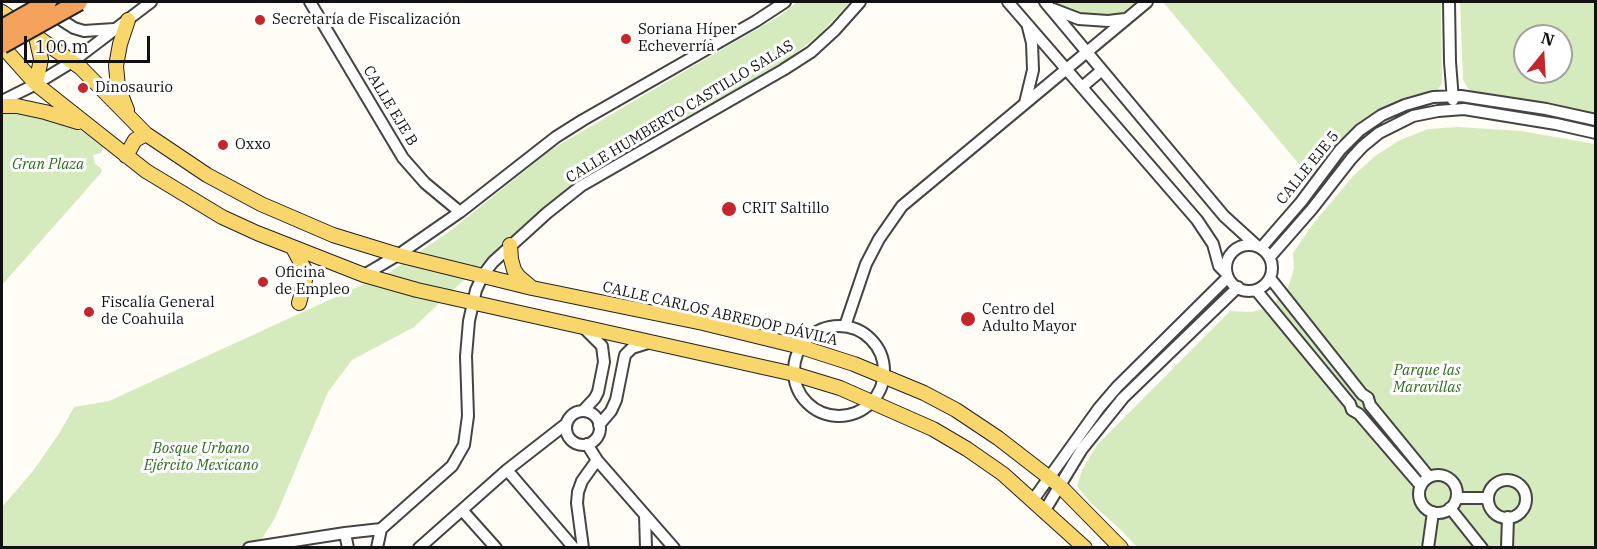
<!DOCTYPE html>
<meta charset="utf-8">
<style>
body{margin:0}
#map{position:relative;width:1597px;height:549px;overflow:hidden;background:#fffdf5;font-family:"IBM Plex Serif",serif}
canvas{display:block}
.frame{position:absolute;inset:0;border:3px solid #111;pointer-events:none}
.north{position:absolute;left:1513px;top:24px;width:60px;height:60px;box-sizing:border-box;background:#fff;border:2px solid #a0a0a0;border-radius:50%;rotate:18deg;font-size:16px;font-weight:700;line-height:24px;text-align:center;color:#111}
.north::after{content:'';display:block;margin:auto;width:21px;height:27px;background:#c4262e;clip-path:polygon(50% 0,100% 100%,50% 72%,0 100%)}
.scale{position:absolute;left:24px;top:36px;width:126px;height:27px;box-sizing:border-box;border:3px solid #111;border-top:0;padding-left:8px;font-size:18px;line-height:21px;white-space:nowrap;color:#111;-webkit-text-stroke:4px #fff;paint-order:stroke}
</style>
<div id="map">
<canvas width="1597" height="549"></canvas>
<div class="frame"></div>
<div class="north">N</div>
<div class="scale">100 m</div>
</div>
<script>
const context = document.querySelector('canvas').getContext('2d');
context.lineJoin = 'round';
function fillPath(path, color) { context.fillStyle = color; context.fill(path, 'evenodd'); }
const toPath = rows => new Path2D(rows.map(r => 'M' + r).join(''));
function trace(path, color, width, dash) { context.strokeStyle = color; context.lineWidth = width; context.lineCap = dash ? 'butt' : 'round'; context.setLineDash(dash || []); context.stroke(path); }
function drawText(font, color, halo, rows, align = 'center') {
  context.font = font + ' "IBM Plex Serif",serif'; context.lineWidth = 6; context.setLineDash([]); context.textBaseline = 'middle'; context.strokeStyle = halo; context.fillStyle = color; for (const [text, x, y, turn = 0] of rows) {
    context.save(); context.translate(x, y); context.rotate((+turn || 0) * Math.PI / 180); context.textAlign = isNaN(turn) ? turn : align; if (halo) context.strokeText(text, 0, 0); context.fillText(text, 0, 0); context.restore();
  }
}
const green = toPath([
 [797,2,850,2,821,33,787,60,586,175,469,275,414,327,352,360,328,392,275,518,259,543,247,548,2,548,2,507,33,471,60,432,74,407,109,401,390,272,450,231,552,149,781,15],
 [1051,2,1139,2,1125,12,1113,17,1099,19,1062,9],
 [1163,2,1441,2,1442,83,1436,93,1380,115,1314,182],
 [1460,2,1595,2,1595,115,1478,94,1469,90,1463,80],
 [1525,36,1561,36,1561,72,1525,72],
 [14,109,75,127,104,145,101,153,93,155,95,164,102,169,101,173,2,285,2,110],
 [1458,127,1521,131,1595,144,1595,547,1137,547,1122,531,1091,503,1077,486,1082,470,1097,445,1230,311,1251,312,1271,307,1288,287,1294,269,1293,253,1313,224,1353,176,1375,156,1400,140,1428,129]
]);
const minor = toPath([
 [56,2,57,10,63,21,74,28,84,31,114,29],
 [310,2,403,158,425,183,460,212],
 [1008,2,1197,220,1213,244,1219,266,1227,274],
 [1045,2,1224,216,1257,246],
 [1449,2,1450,62,1453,100],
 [1053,9,1079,19,1108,21,1125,19],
 [1082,87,1102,70],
 [2,101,36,84,72,62,151,2],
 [1025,103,1033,70,1032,43,1028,27],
 '1226 268a23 23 0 1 1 46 0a23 23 0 1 1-46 0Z',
 [1261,248,1301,202,1340,150,1360,130,1382,115,1405,105,1433,97,1461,96,1546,109,1596,120],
 [1270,257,1312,209,1351,159,1363,146,1379,133,1413,116,1438,111,1464,109,1556,124,1596,133],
 [364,275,398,255,460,212,556,137,583,120,756,21,785,2],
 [1270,278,1362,394,1368,398,1370,405,1429,477],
 [1256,290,1350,404,1352,410,1359,414,1421,486],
 [845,326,866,264,879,239,902,206,1147,2],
 '794 371a45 45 0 1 1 90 0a45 45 0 1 1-90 0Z',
 [583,411,595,398,598,392,604,362,602,346,583,327],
 '566 428a17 17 0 1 1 34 0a17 17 0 1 1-34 0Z',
 [599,425,611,411,616,400,625,355,632,348,648,343],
 [587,444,597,460,674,548],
 [507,470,574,548],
 '1419 494a19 19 0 1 1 38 0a19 19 0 1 1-38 0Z',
 '1488 499a19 19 0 1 1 38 0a19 19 0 1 1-38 0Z',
 [1457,498,1488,498],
 [1033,500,1099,408,1117,387,1228,277],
 [1450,508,1482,548],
 [462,510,496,548],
 [1045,510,1082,449,1123,398,1238,287],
 [645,515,646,548],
 [345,533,348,548],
 [249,548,345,533,381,529],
 [377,548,381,529,452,466,464,445,468,416,466,356,469,321,476,290,483,275,493,262,547,213,581,186,783,70,811,52,835,30,860,2],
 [419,548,507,470,566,424],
 [583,548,577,503,578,492,582,481,597,460],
 [1428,548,1433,512],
 [1507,548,1508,517]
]);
const major = toPath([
 [2,12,81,68,146,134,207,175,261,204,333,235,398,255,532,288,703,323,801,347,854,364,924,393,956,410,998,438,1060,486,1121,548],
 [36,37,41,59,36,84],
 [2,46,36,84,146,171,222,217,257,233,364,275,417,290,794,374,840,388,933,429,967,449,1003,474,1085,548],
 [2,106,17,106,45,112,78,122],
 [127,110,118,87,116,66,120,44,128,20],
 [126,156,135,140,146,134],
 [510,245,511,259,514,270,518,276,531,287],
 [293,248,305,270,305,280,299,303]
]);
const highwayBridge = toPath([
 [2,28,48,2],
 [2,45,79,2]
]);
const markers = [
 [260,20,6,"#c4262e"],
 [626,39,6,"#c4262e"],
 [83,88,6,"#c4262e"],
 [223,145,6,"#c4262e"],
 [729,209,8,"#c4262e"],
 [263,282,6,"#c4262e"],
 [89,312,6,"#c4262e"],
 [968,319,8,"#c4262e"]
];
const poiNames = [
 ["Secretaría de Fiscalización",272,20],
 ["Soriana Híper",638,30],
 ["Echeverría",638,47],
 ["Dinosaurio",95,88],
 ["Oxxo",235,145],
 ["CRIT Saltillo",742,209],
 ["Oficina",275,273],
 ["de Empleo",275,290],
 ["Fiscalía General",101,303],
 ["de Coahuila",101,320],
 ["Centro del",982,310],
 ["Adulto Mayor",982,327]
];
const streetNames = [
 ["CALLE EJE B",390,106,59],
 ["CALLE HUMBERTO CASTILLO SALAS",680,112,-31],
 ["CALLE EJE 5",1308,168,-51],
 ["CALLE CARLOS ABREDOP DÁVILA",720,314,13]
];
const parkNames = [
 ["Gran Plaza",48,165],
 ["Parque las",1427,371],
 ["Maravillas",1427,388],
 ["Bosque Urbano",201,449],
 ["Ejército Mexicano",201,466]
];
fillPath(green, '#d5ebbd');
trace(minor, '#444', 14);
trace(major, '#222', 16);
trace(minor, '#fff', 10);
trace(major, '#f9d66b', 14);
trace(highwayBridge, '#222', 20, []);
trace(highwayBridge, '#f5a25d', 16);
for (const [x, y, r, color] of markers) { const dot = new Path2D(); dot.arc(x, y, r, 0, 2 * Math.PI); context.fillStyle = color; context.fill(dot); trace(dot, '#fff', 2); }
drawText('15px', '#111', '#fff', poiNames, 'left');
drawText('15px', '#111', '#fff', streetNames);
drawText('italic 15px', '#2f6b1f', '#fff', parkNames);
</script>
